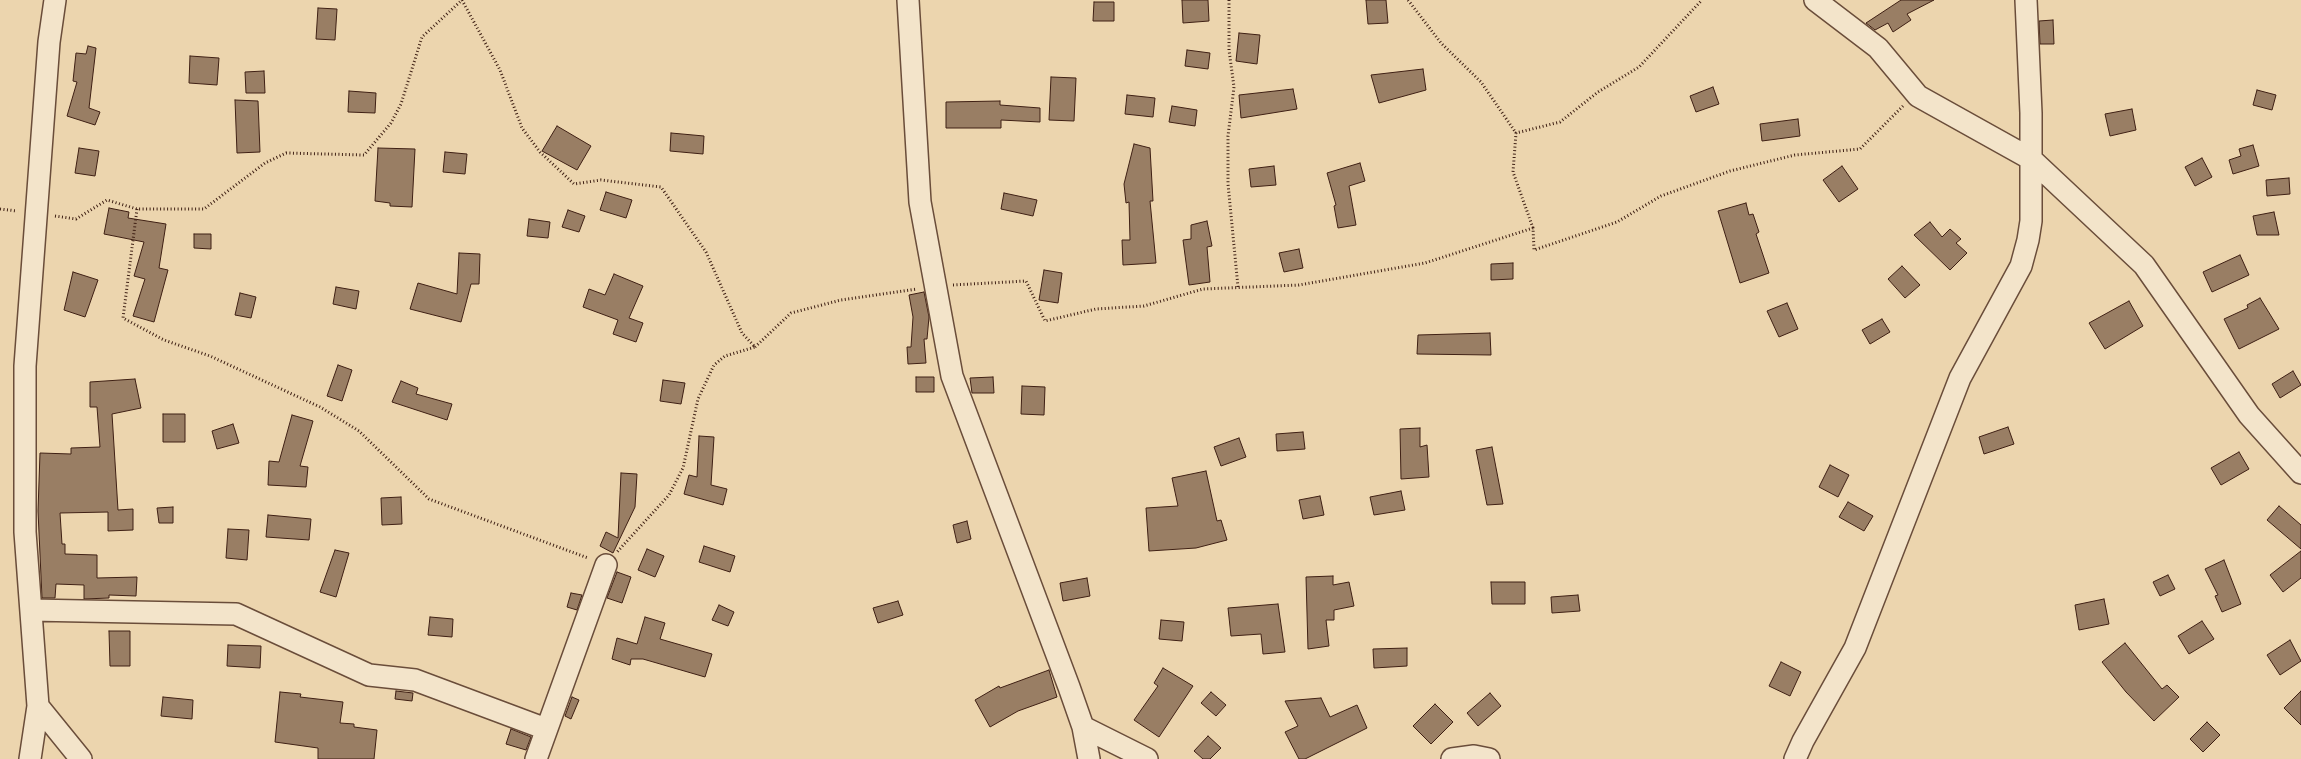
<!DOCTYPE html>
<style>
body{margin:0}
canvas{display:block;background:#ecd5ae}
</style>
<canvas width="2301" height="759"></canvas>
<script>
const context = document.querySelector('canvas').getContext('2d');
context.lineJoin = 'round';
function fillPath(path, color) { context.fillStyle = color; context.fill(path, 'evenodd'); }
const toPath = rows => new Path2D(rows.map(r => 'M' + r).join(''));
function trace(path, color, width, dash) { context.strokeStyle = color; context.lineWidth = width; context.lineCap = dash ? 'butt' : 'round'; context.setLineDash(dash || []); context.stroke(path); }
const building = toPath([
 [1182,0,1208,0,1209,21,1183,23,1182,0],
 [1366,0,1386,0,1388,23,1368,24,1366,0],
 [1901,0,1934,0,1907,14,1911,20,1893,32,1888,23,1875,30,1866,23,1901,0],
 [1094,2,1114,2,1114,21,1093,21,1094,2],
 [318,8,337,9,335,40,316,39,318,8],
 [2053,20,2054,44,2040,44,2039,21,2053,20],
 [1239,33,1260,35,1257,64,1236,61,1239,33],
 [88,46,96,48,89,108,100,112,95,125,67,116,77,82,73,81,76,53,86,54,88,46],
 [1187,50,1210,53,1208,69,1185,66,1187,50],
 [190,56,219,58,217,85,189,83,190,56],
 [1423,69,1426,90,1379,103,1371,75,1423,69],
 [264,71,265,93,246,93,245,72,264,71],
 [1051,77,1076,78,1074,121,1049,120,1051,77],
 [1713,87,1719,104,1696,112,1690,96,1713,87],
 [1293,89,1297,109,1241,118,1239,95,1293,89],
 [2257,90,2276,95,2272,110,2253,105,2257,90],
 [349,91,376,93,375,113,348,112,349,91],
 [1127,95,1155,98,1153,117,1125,114,1127,95],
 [235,100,258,101,260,152,237,153,235,100],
 [1000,101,1000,105,1040,108,1040,122,1001,120,1001,128,946,128,946,102,1000,101],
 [1172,106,1197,110,1195,126,1169,122,1172,106],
 [2132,109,2136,130,2110,136,2105,114,2132,109],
 [1798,119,1800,136,1762,141,1760,124,1798,119],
 [557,126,591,146,577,170,542,151,557,126],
 [671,133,704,136,703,154,670,151,671,133],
 [1134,144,1150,148,1153,201,1150,201,1156,263,1123,265,1122,240,1130,240,1129,202,1126,203,1124,184,1134,144],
 [2253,145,2259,166,2233,174,2229,160,2241,156,2239,149,2253,145],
 [79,148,99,151,95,176,75,173,79,148],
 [378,148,415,149,412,207,390,206,390,203,375,201,378,148],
 [445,152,467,154,465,174,443,172,445,152],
 [2202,158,2212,177,2195,186,2185,167,2202,158],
 [1360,163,1365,181,1349,186,1356,225,1338,228,1334,206,1336,205,1327,173,1360,163],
 [1274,166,1276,185,1251,187,1249,169,1274,166],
 [1842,166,1858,189,1839,202,1823,180,1842,166],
 [2289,178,2290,194,2267,196,2266,180,2289,178],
 [606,192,632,200,626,218,600,210,606,192],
 [1004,193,1037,200,1033,216,1001,209,1004,193],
 [1746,203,1749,215,1753,214,1759,232,1756,234,1769,273,1740,283,1718,211,1746,203],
 [109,208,129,212,128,218,166,224,159,268,168,270,154,322,133,316,145,279,134,276,144,242,104,234,109,208],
 [568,210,585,216,579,232,562,227,568,210],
 [2274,212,2279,235,2257,235,2253,216,2274,212],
 [529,219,550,222,548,238,527,236,529,219],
 [1207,221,1212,246,1207,247,1210,282,1189,285,1183,240,1191,239,1191,225,1207,221],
 [1930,222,1942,237,1950,229,1961,239,1956,243,1967,253,1950,270,1914,235,1930,222],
 [194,234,211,234,211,249,194,248,194,234],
 [1299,249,1303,268,1284,272,1279,253,1299,249],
 [459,253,480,254,479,284,471,284,461,322,410,309,418,283,457,294,459,253],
 [2240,255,2249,275,2212,292,2203,272,2240,255],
 [1513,263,1513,279,1491,280,1491,264,1513,263],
 [1902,266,1920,285,1905,298,1888,279,1902,266],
 [1044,270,1062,273,1058,303,1039,300,1044,270],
 [73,272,98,280,85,317,64,310,73,272],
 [614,274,643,286,629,318,643,323,636,342,613,334,618,320,583,307,589,289,605,295,614,274],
 [336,287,359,291,356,309,333,304,336,287],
 [924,292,929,317,927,339,924,339,926,363,908,364,907,347,911,347,913,317,909,295,924,292],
 [240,293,256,297,251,318,235,315,240,293],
 [2260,298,2279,329,2239,349,2224,319,2248,308,2247,305,2260,298],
 [2129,301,2143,326,2105,349,2089,323,2129,301],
 [1787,303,1798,329,1779,337,1767,311,1787,303],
 [1882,319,1890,332,1870,344,1862,330,1882,319],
 [1490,333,1491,355,1417,354,1418,335,1490,333],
 [338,365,352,370,342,401,327,396,338,365],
 [2293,371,2301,385,2280,398,2272,384,2293,371],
 [916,377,934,377,934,392,916,392,916,377],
 [993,377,994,393,972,393,970,378,993,377],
 [135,379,141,408,112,414,118,510,133,509,133,530,108,531,108,512,60,513,62,544,65,544,65,554,97,555,97,578,137,577,136,596,109,595,109,598,84,599,84,585,56,584,55,598,42,598,38,511,40,453,71,454,71,448,100,447,97,407,90,407,90,382,135,379],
 [663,380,685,383,681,404,660,401,663,380],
 [401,381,418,388,416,394,452,404,447,420,392,402,401,381],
 [1022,386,1045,387,1044,415,1021,414,1022,386],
 [163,414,185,414,185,442,163,442,163,414],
 [292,415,313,421,300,466,308,467,306,487,268,485,269,461,279,462,292,415],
 [233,424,239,443,217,449,212,431,233,424],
 [2008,427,2014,444,1984,454,1979,437,2008,427],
 [1420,428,1420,447,1427,445,1429,477,1401,479,1400,429,1420,428],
 [1303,432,1305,449,1277,451,1276,434,1303,432],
 [699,436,714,437,711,485,727,489,723,505,684,494,689,475,697,477,699,436],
 [1239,438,1246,457,1221,466,1214,447,1239,438],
 [1492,447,1503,504,1487,505,1476,450,1492,447],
 [2239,452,2249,469,2221,485,2211,468,2239,452],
 [1830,465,1849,475,1838,497,1819,487,1830,465],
 [1206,471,1217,521,1221,520,1227,540,1196,548,1149,551,1146,508,1178,506,1172,478,1206,471],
 [621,473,637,474,635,507,613,553,600,546,606,532,618,538,621,473],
 [1401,491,1405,510,1374,515,1370,497,1401,491],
 [1320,496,1324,515,1303,519,1299,500,1320,496],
 [401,497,402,524,382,525,381,498,401,497],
 [1848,502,1873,516,1864,531,1839,517,1848,502],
 [2279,506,2301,525,2301,549,2267,520,2279,506],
 [173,507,173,523,159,523,157,508,173,507],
 [268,515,311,519,309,540,266,537,268,515],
 [967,521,971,539,957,543,953,525,967,521],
 [228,529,249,530,247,560,226,558,228,529],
 [704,546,735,556,730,572,699,562,704,546],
 [647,549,664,556,655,577,638,570,647,549],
 [335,550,349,553,336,597,320,592,335,550],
 [2301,551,2301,578,2283,592,2270,575,2301,551],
 [2224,560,2241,604,2222,612,2215,596,2218,595,2205,569,2224,560],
 [617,572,631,577,622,603,607,598,617,572],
 [2168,575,2175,589,2160,596,2153,582,2168,575],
 [1333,576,1333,585,1349,582,1354,606,1334,610,1334,620,1326,620,1329,646,1308,649,1306,577,1333,576],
 [1087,578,1090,596,1063,601,1060,583,1087,578],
 [1491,582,1525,582,1525,604,1492,604,1491,582],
 [571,593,582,595,577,610,567,607,571,593],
 [1578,595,1580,611,1552,613,1551,597,1578,595],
 [2104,599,2109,624,2079,630,2075,605,2104,599],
 [898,601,903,615,878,623,873,608,898,601],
 [1278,604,1285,652,1263,654,1261,634,1231,636,1228,608,1278,604],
 [719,605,734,612,728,626,712,620,719,605],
 [430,617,453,619,452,637,428,635,430,617],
 [645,617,665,623,660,639,712,654,705,677,643,659,631,659,630,665,612,659,617,638,637,644,645,617],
 [1161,620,1184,622,1182,641,1159,639,1161,620],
 [2202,621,2214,639,2189,654,2178,636,2202,621],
 [109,631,130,631,130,666,110,666,109,631],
 [2290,640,2301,661,2280,675,2267,655,2290,640],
 [2125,643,2162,689,2167,685,2179,697,2154,721,2126,692,2102,662,2125,643],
 [228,645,261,646,260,668,227,666,228,645],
 [1407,648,1407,666,1374,668,1373,649,1407,648],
 [1781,662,1801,672,1790,696,1769,686,1781,662],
 [1163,668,1193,686,1159,737,1134,720,1158,686,1154,683,1163,668],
 [1049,670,1057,697,1018,711,990,727,975,700,999,686,1000,688,1049,670],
 [396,691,413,693,412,701,395,699,396,691],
 [2301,691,2301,725,2284,708,2301,691],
 [280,692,301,694,300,697,343,702,340,723,354,724,354,727,377,730,374,759,318,759,318,748,275,742,280,692],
 [1211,692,1226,705,1216,716,1201,703,1211,692],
 [1490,693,1501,706,1478,726,1467,713,1490,693],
 [163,697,193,700,192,719,161,716,163,697],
 [572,697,579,700,571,719,565,716,572,697],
 [1321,698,1330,717,1357,705,1367,728,1305,759,1299,759,1285,732,1298,726,1285,701,1321,698],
 [1435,704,1453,722,1431,744,1413,726,1435,704],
 [2207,722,2220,735,2203,752,2190,739,2207,722],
 [511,729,531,737,526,750,506,744,511,729],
 [1208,736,1221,748,1210,759,1203,759,1194,751,1208,736]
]);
const path = toPath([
 [462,0,500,70,522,128,540,152,574,184,601,180,661,187,706,252,742,333,755,347,725,356,714,365,698,399,683,468,669,495,617,552],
 [1229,0,1229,50,1234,87,1228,136,1228,184,1238,287],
 [1408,0,1441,43,1481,82,1516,133],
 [0,209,17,211],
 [137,209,123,318,164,340,210,356,320,407,359,431,429,499,588,558],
 [55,216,76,219,107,200,137,209,204,209,265,163,286,153,364,155,391,123,401,104,422,37,462,0],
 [1533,228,1513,172,1516,133,1560,122,1598,92,1639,67,1702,0],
 [953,285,1026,281,1045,321,1096,309,1144,306,1203,289,1299,285,1425,263,1533,228,1534,250,1617,222,1661,196,1730,171,1795,155,1860,149,1903,106],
 [755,347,791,313,841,300,917,289]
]);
const street = toPath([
 [908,0,920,202,952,376,1069,687,1083,727,1089,759],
 [1815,0,1878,48,1918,96,2031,159,2144,265,2249,415,2301,473],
 [31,610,236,614,369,675,415,680,546,729],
 [38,706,81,759],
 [1083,727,1147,759],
 [30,759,38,706,25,532,25,366,49,42,55,0],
 [536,759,606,565],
 [1452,759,1474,756,1489,759],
 [1795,759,1803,741,1855,648,1960,378,2021,266,2028,240,2031,221,2031,113,2026,0]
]);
fillPath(building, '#997e64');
trace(building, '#3f2014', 1);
trace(street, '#6a4d3a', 24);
trace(path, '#3f2014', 3, [1, 2.5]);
trace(street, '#f3e4ca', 21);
</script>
